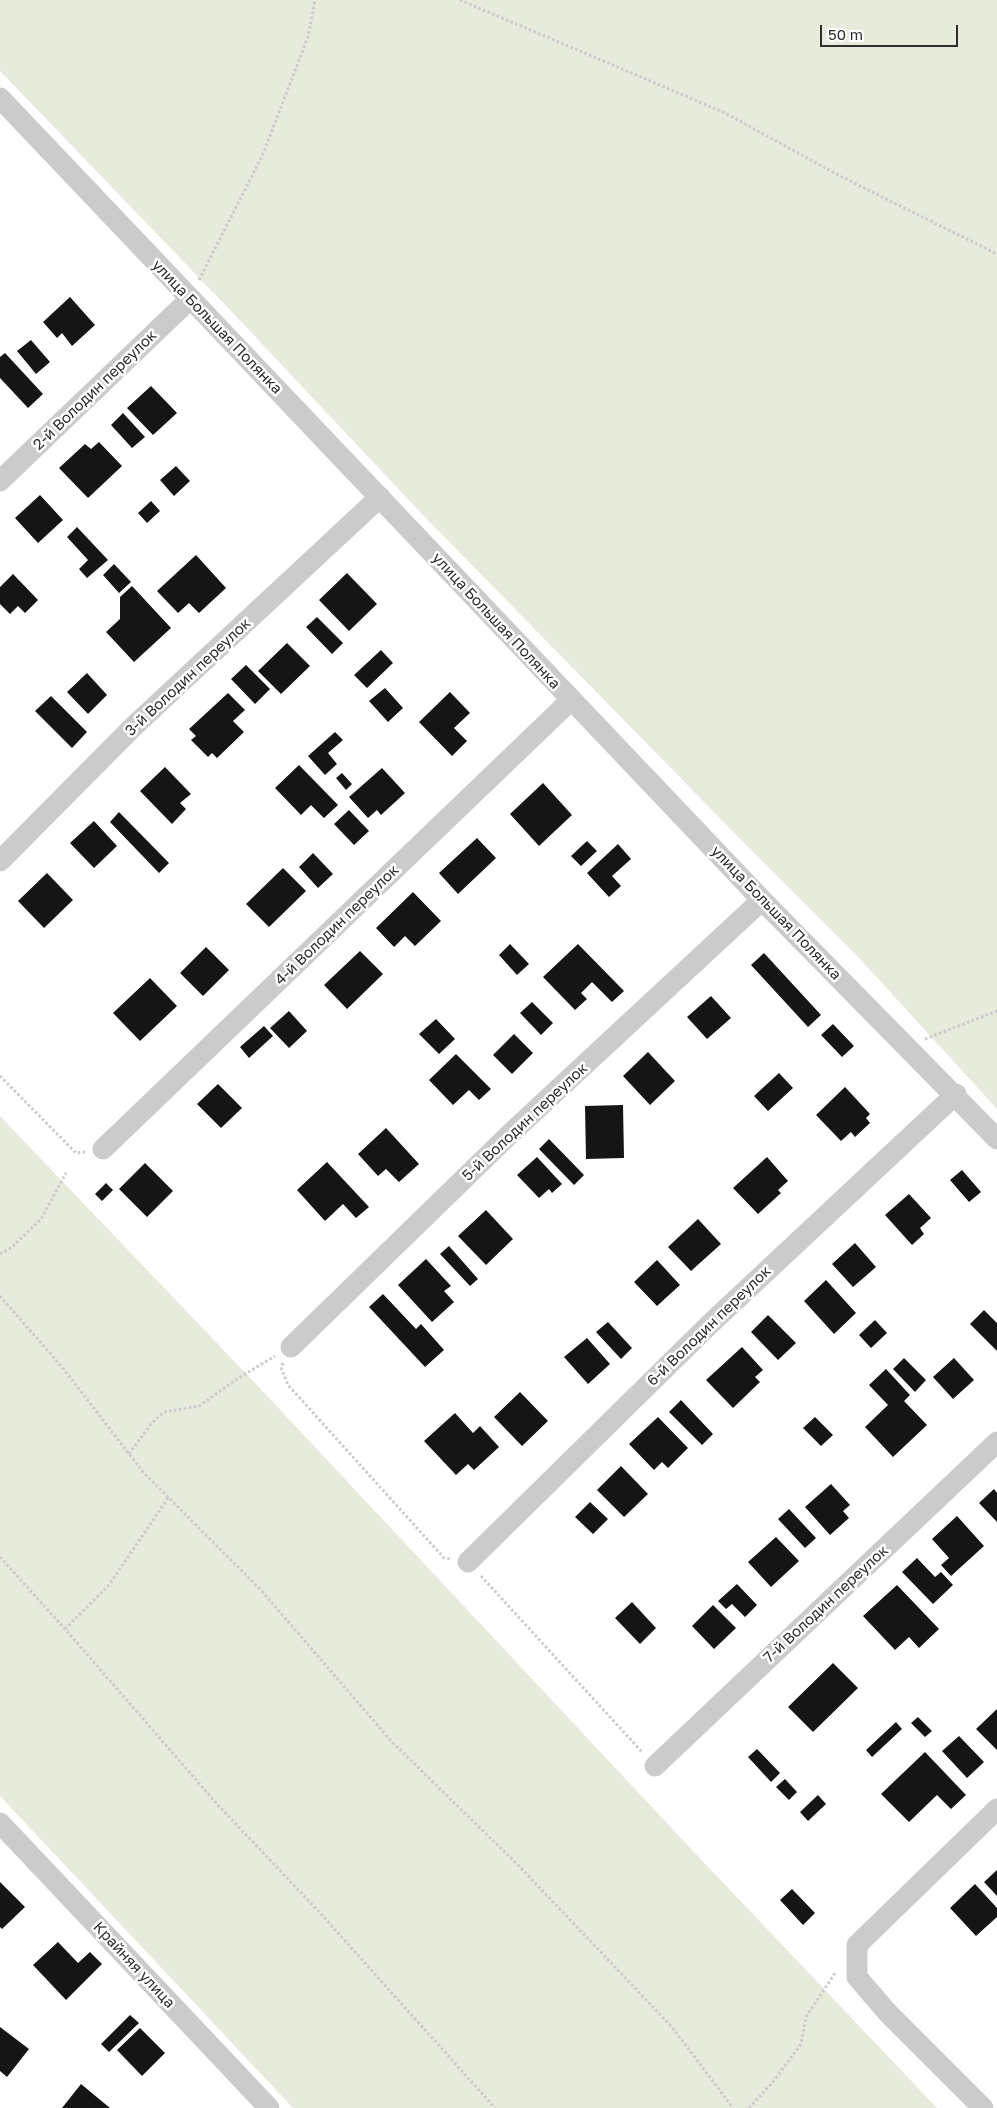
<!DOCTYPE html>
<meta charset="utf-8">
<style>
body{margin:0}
#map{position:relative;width:997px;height:2108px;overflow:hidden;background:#fff;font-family:"Golos Text",sans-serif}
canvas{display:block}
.scale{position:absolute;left:820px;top:25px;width:138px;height:22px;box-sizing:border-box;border:2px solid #2e2e2e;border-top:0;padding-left:6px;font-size:15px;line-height:18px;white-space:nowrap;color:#2e2e2e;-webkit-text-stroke:4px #fff;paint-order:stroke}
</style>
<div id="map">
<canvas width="997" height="2108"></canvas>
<div class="scale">50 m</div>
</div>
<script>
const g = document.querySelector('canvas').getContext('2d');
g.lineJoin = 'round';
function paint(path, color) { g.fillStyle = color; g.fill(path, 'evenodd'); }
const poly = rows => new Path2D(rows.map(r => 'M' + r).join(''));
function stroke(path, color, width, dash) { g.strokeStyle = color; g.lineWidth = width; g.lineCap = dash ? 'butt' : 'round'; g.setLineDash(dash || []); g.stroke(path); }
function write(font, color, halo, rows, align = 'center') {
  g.font = font + ' "Golos Text",sans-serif'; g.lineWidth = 5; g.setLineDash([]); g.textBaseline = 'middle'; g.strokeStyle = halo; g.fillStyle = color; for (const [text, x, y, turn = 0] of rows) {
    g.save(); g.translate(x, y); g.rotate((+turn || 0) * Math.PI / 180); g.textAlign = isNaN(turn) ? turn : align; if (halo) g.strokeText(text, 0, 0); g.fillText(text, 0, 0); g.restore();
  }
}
paint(poly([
 [0,0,997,0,997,1109,861,960,751,850,421,513,232,312,0,71],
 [0,1116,256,1384,694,1852,937,2108,293,2108,0,1796]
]), '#e6ebdc');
paint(poly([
 [70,297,95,325,72,346,62,333,57,338,43,322],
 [31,340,50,362,36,374,17,351],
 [5,353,43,394,28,408,0,378,0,357],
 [151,386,177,413,153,435,127,408],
 [123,413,145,437,132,448,111,425],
 [99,442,122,466,88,498,59,468,85,444,91,449],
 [176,466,190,481,174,496,160,480],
 [40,495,63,520,38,543,15,518],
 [151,501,160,511,147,523,138,513],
 [77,527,108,560,87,578,79,569,88,560,67,537],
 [196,555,226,588,199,613,189,603,178,613,157,591],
 [114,564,131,582,119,593,103,575],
 [347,573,377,604,349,631,319,600],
 [13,574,38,600,25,613,18,606,10,614,0,604,0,587],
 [132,586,171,628,134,662,106,632,120,619,120,597],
 [317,617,343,643,332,654,306,627],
 [287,643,310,666,281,694,258,671],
 [381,650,393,663,367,688,354,675],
 [246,665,270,689,255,704,231,679],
 [87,673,107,695,88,714,67,692],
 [385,688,403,708,388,722,369,701],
 [450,692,470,713,454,728,467,741,452,756,419,722],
 [228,693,245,710,233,721,244,732,217,758,212,753,208,757,191,740,196,736,189,729],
 [51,696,87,732,72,748,35,711],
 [335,732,343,740,328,753,337,764,325,775,308,756],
 [299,765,338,805,324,818,311,805,301,815,275,788],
 [165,767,191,794,180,803,186,809,172,824,140,791],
 [382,768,405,793,381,815,377,810,368,818,349,797],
 [342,773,352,784,346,790,336,778],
 [543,783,572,815,539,846,510,814],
 [349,810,369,831,354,845,334,824],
 [119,812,169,863,159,873,110,822],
 [94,821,117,846,94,868,70,843],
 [477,838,496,858,458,894,439,873],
 [587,841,597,851,581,866,571,856],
 [618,844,631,859,612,876,621,886,609,897,587,873],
 [313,853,333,874,318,888,299,867],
 [283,868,306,891,269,927,246,904],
 [47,873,73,900,44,928,18,901],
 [413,892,441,921,415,946,405,936,394,947,376,928],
 [510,944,529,964,517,975,499,955],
 [578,944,624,991,612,1002,592,982,581,993,587,999,575,1010,543,977],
 [206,947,229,970,203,996,180,973],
 [360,951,383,974,347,1009,324,985],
 [764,953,821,1015,808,1027,751,965],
 [150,978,177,1006,140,1041,113,1013],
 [711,996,731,1018,707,1039,687,1017],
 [532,1002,553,1023,541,1035,520,1013],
 [289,1011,307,1031,289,1048,270,1028],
 [436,1019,455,1039,439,1054,419,1034],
 [833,1024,854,1046,842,1057,821,1035],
 [264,1026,273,1036,249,1058,240,1047],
 [514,1034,533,1053,512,1074,493,1055],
 [648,1052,675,1081,650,1105,623,1076],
 [456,1054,491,1089,479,1100,469,1090,453,1105,429,1080],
 [779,1073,793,1088,768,1111,754,1096],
 [218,1084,242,1108,221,1128,197,1104],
 [845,1087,870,1114,866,1118,870,1123,855,1137,851,1132,841,1141,816,1115],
 [623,1105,624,1158,586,1159,585,1106],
 [386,1128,419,1164,399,1182,386,1169,378,1176,358,1154],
 [549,1139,584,1175,574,1185,539,1149],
 [537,1157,562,1184,552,1193,549,1189,539,1198,517,1175],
 [767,1157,788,1181,778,1190,781,1193,758,1214,733,1188],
 [327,1162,369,1207,356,1218,343,1204,325,1221,297,1190],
 [145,1163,173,1191,147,1217,119,1189],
 [962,1170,981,1192,969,1202,950,1180],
 [106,1183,113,1190,102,1201,95,1194],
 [909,1194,931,1218,920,1228,924,1234,912,1245,885,1215],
 [486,1210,513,1239,486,1265,458,1236],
 [698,1219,721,1244,691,1271,668,1247],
 [855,1243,876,1267,853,1287,832,1264],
 [449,1246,478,1279,470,1286,440,1254],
 [426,1259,451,1286,444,1291,454,1302,432,1322,398,1285],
 [657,1260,680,1285,657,1306,634,1282],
 [826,1280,856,1313,834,1334,804,1301],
 [383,1294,416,1329,421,1324,444,1350,425,1367,369,1307],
 [984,1310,997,1323,997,1351,970,1324],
 [768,1315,796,1343,778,1360,751,1332],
 [875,1320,887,1333,871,1348,859,1335],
 [608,1322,632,1348,621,1359,596,1332],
 [587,1338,610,1364,588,1384,564,1357],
 [742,1347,763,1370,755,1377,760,1382,733,1408,706,1380],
 [904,1358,926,1380,915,1392,893,1369],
 [954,1358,974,1380,953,1399,933,1377],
 [886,1369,910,1395,904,1401,927,1425,893,1457,865,1427,888,1405,869,1385],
 [520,1392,548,1421,522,1446,494,1417],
 [681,1400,713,1434,702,1445,669,1412],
 [455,1413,473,1433,480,1426,499,1447,474,1470,468,1464,456,1475,424,1441],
 [658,1417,688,1448,668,1468,662,1462,654,1470,629,1444],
 [815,1417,833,1435,821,1446,803,1428],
 [621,1466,648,1494,624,1517,597,1490],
 [831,1484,850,1505,843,1511,849,1518,830,1535,805,1507],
 [994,1489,997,1493,997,1522,979,1503],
 [590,1502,608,1519,593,1534,575,1517],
 [789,1509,816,1538,805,1548,778,1519],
 [957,1516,984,1546,951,1576,941,1565,949,1558,932,1539],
 [776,1537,799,1561,771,1587,748,1562],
 [917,1558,935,1577,941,1572,953,1585,933,1604,902,1572],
 [737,1584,757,1605,745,1617,732,1604,726,1609,718,1601],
 [897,1585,939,1629,919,1648,909,1637,895,1650,863,1616],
 [632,1602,656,1628,640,1644,615,1618],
 [713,1605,736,1628,714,1649,692,1626],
 [833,1663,858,1688,813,1732,788,1707],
 [997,1709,997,1750,976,1729],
 [918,1717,932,1731,925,1737,911,1723],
 [896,1722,902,1729,872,1757,866,1750],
 [959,1736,984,1762,967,1778,942,1751],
 [757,1749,780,1773,771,1782,748,1757],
 [925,1752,966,1795,951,1809,937,1795,909,1822,881,1794],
 [785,1779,797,1792,789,1800,776,1787],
 [818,1795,826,1804,808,1821,800,1812],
 [997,1870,997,1896,984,1882],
 [0,1882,25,1907,2,1929,0,1927],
 [975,1884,997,1908,997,1917,976,1936,950,1908],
 [792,1889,815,1913,803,1925,780,1900],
 [58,1942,78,1963,90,1952,102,1964,66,2000,33,1965],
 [130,2015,139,2023,109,2052,101,2044],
 [0,2027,29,2049,7,2077,0,2071],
 [140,2028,165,2053,142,2076,117,2050],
 [81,2084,110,2108,62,2108]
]), '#151515');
stroke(poly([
 [460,0,723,112,842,177,997,254],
 [199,280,263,154,308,37,315,0],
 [925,1039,997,1011],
 [0,1076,76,1153,85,1152],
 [0,1254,11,1248,41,1219,66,1173],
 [0,1296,62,1367,143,1472,260,1589,392,1742,517,1864,672,2027,733,2108],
 [283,1363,281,1368,288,1385,444,1558,451,1559],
 [129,1454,151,1424,164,1412,199,1406,237,1379,275,1356],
 [0,1557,65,1629,217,1804,321,1914,495,2108],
 [481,1576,642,1752],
 [65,1629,109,1585,168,1498],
 [749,2108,773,2082,801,2044,806,2017,835,1973,837,1973]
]), '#cbcbcb', 3, [2.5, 2.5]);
stroke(poly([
 [0,98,762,900,997,1139],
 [0,481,190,299],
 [0,861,134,726,380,497],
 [103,1149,571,700],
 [291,1347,511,1133,762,900],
 [468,1562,710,1324,956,1094],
 [655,1766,997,1442],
 [0,1823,269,2108],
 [983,2108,887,2012,857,1977,857,1945,997,1809]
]), '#cbcbcb', 21);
write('15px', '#2e2e2e', '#fff', [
 ["улица Большая Полянка",217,327,46],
 ["2-й Володин переулок",95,390,-44],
 ["улица Большая Полянка",496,621,47],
 ["3-й Володин переулок",188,677,-43],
 ["улица Большая Полянка",776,913,46],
 ["4-й Володин переулок",337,925,-44],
 ["5-й Володин переулок",525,1122,-43],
 ["6-й Володин переулок",709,1326,-44],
 ["7-й Володин переулок",826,1604,-43],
 ["Крайняя улица",134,1965,47]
]);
</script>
